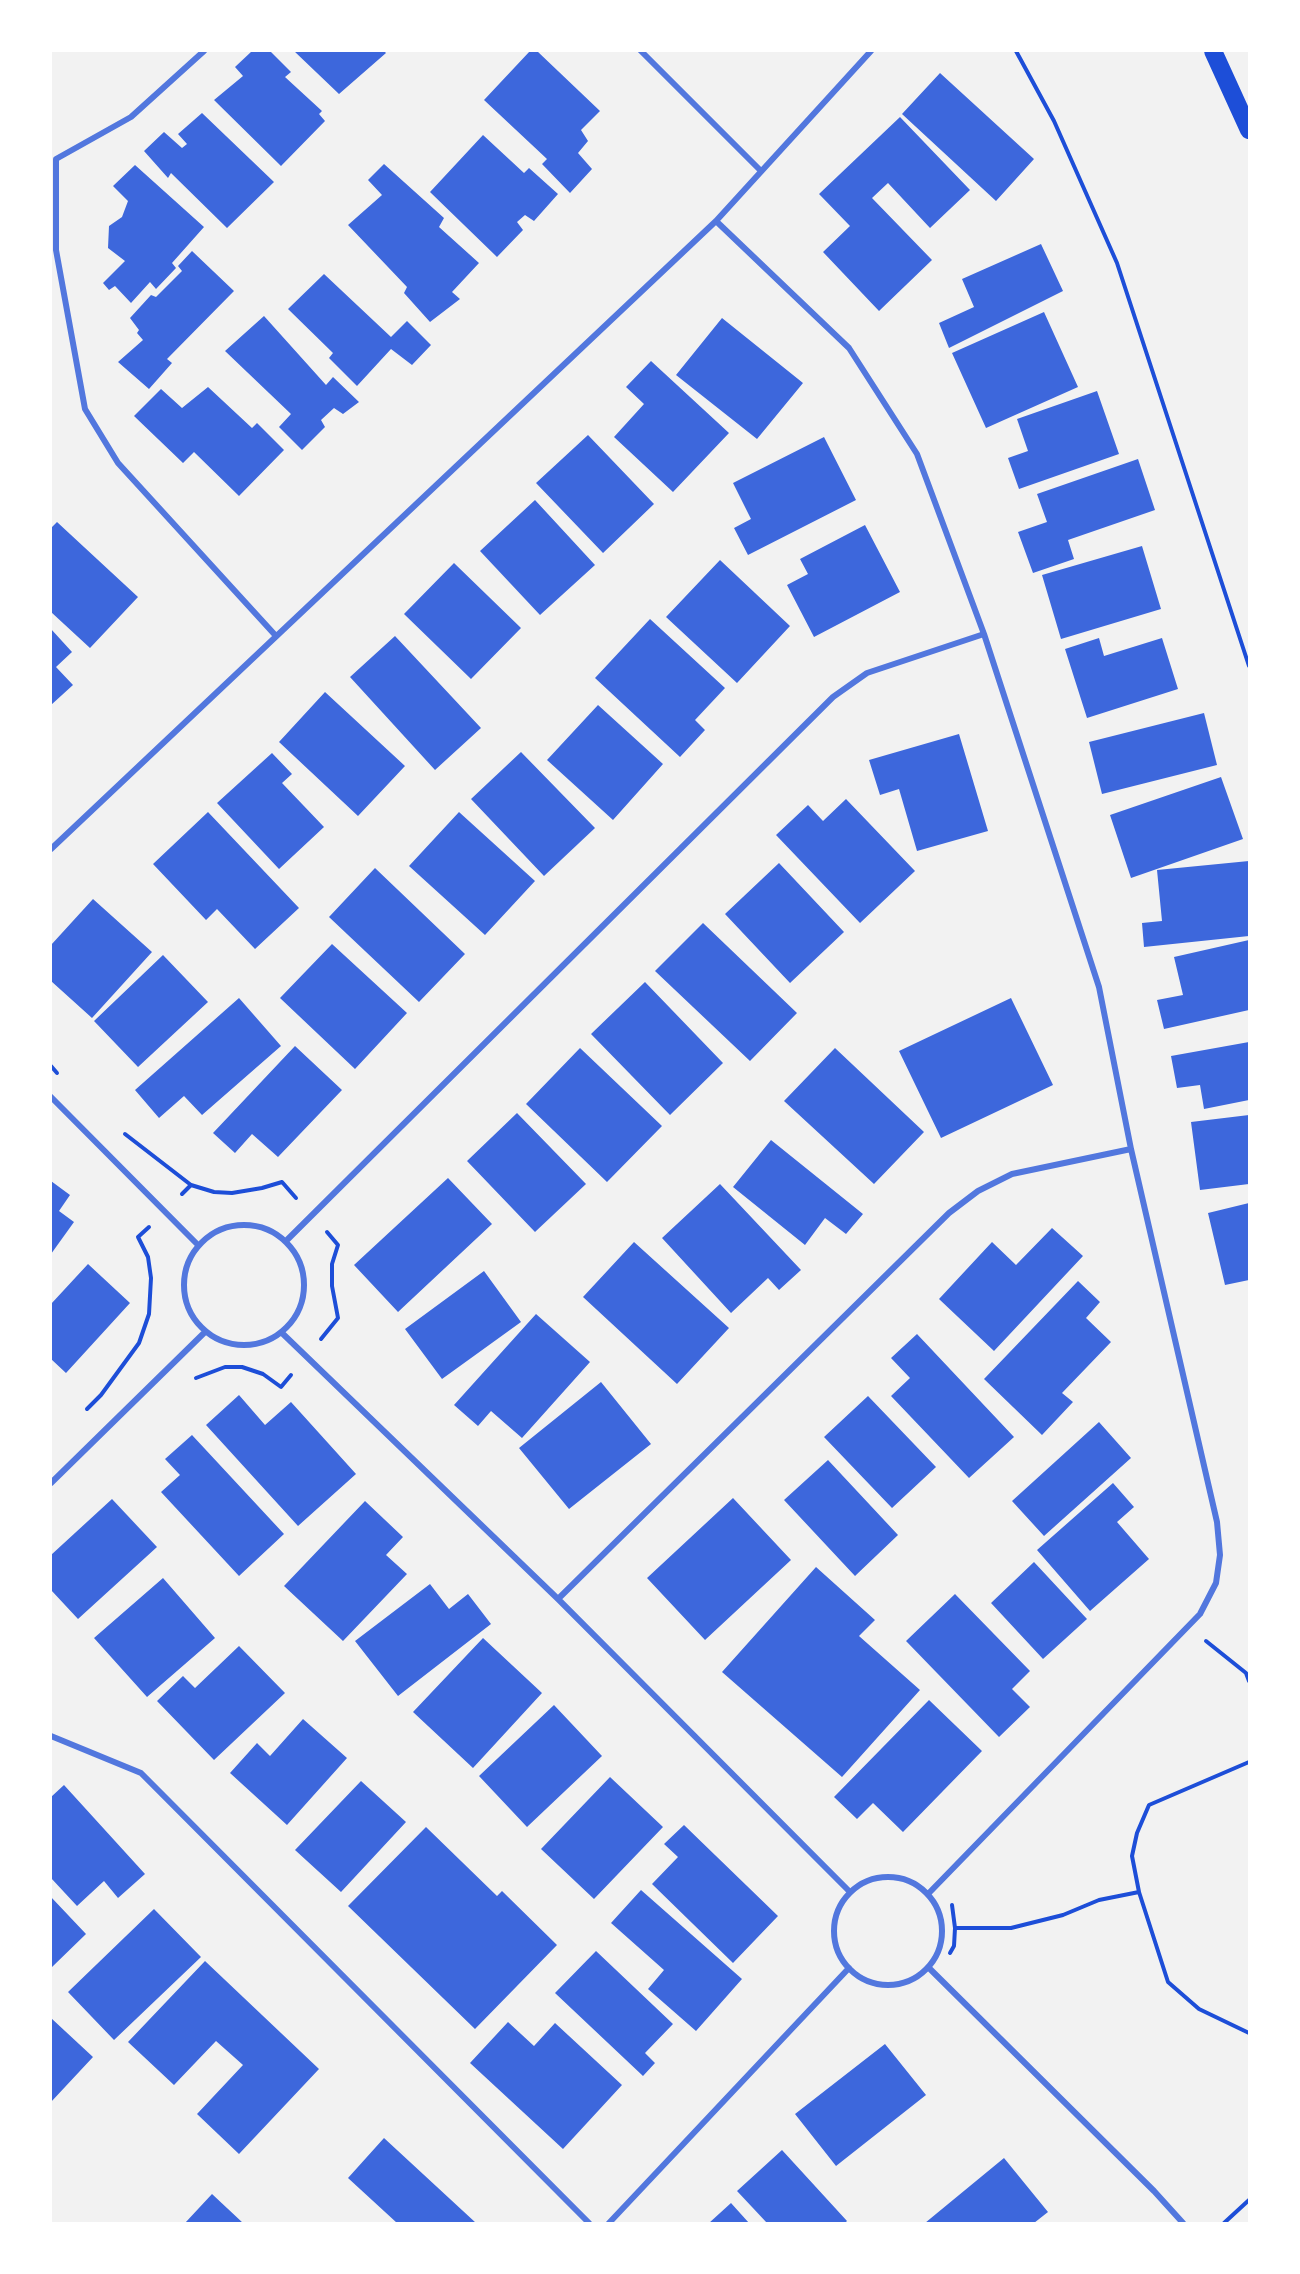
<!DOCTYPE html>
<style>
body{margin:0}
#map{position:relative;width:1300px;height:2274px;overflow:hidden;background:#f2f2f2;font-family:"Varela Round",sans-serif}
canvas{display:block}
.frame{position:absolute;inset:0;border:52px solid #fff;pointer-events:none}
</style>
<div id="map">
<canvas width="1300" height="2274"></canvas>
<div class="frame"></div>
</div>
<script>
const g = document.querySelector('canvas').getContext('2d');
g.lineJoin = 'round';
function paint(path, color) { g.fillStyle = color; g.fill(path, 'evenodd'); }
const poly = rows => new Path2D(rows.map(r => 'M' + r).join(''));
function stroke(path, color, width, dash) { g.strokeStyle = color; g.lineWidth = width; g.lineCap = dash ? 'butt' : 'round'; g.setLineDash(dash || []); g.stroke(path); }
paint(poly([
 [252,51,270,51,291,72,285,77,322,111,319,114,325,121,281,166,214,100,243,76,235,67],
 [294,51,384,51,386,53,339,94],
 [530,51,537,51,600,111,581,130,588,141,578,153,592,169,570,193,542,164,547,159,484,100],
 [940,73,1034,159,996,201,902,114],
 [202,113,274,182,227,228,171,173,168,178,144,151,164,132,182,148,187,144,178,134],
 [900,117,970,190,930,228,888,183,872,198,932,260,879,311,823,252,850,226,819,194],
 [483,135,524,173,529,168,558,194,534,221,525,215,517,222,523,230,497,257,430,192],
 [384,164,444,218,439,227,479,263,452,292,460,299,430,322,404,293,407,287,348,225,382,195,368,180],
 [135,165,204,227,172,263,176,268,156,289,150,282,131,303,115,286,109,290,103,283,125,261,108,248,109,226,122,217,128,201,113,186],
 [1041,244,1063,291,949,348,939,323,974,307,962,279],
 [192,251,234,291,167,359,172,363,149,389,118,362,143,340,137,333,139,330,130,318,151,295,156,297,182,271,178,266],
 [324,274,391,337,407,321,431,345,412,365,391,349,357,386,329,358,333,353,288,309],
 [1044,312,1078,387,986,428,952,353],
 [264,316,326,385,333,377,359,402,343,414,334,408,321,420,325,427,302,450,279,427,291,414,225,351],
 [722,318,803,383,757,439,676,375],
 [651,361,729,433,673,492,614,437,644,404,626,387],
 [208,387,252,428,257,423,284,450,239,496,194,452,183,463,134,416,161,389,182,408],
 [1097,391,1119,454,1019,489,1008,458,1028,451,1017,419],
 [588,435,654,504,603,553,536,483],
 [824,437,856,500,748,555,734,528,751,519,733,483],
 [1138,459,1155,510,1068,540,1074,559,1033,573,1018,532,1047,522,1037,494],
 [535,500,595,565,540,615,480,551],
 [57,522,138,597,90,648,51,612,51,528],
 [865,525,900,592,814,637,787,585,808,574,800,559],
 [1142,546,1161,609,1061,639,1042,575],
 [720,560,790,626,737,683,666,617],
 [454,563,521,628,471,679,404,614],
 [650,619,725,688,695,720,705,730,680,757,595,678],
 [51,629,72,652,56,667,73,685,51,705],
 [395,636,481,728,435,770,350,677],
 [1099,638,1104,656,1162,638,1178,689,1087,718,1065,649],
 [325,692,405,766,358,816,279,742],
 [598,705,663,764,613,820,547,760],
 [1204,713,1217,765,1102,794,1089,742],
 [959,734,988,831,917,851,899,789,880,795,869,760],
 [521,752,595,828,544,876,471,799],
 [272,753,292,774,282,783,324,827,279,869,217,803],
 [1221,777,1243,839,1131,878,1110,815],
 [846,799,915,871,860,923,776,835,808,805,823,821],
 [208,812,299,908,255,949,217,909,206,920,153,864],
 [459,812,535,881,485,935,409,866],
 [1249,861,1249,936,1144,947,1142,923,1162,921,1157,870],
 [779,863,844,932,790,983,725,914],
 [375,868,465,954,419,1002,329,917],
 [93,899,152,952,92,1018,51,981,51,945],
 [703,923,797,1013,750,1061,655,971],
 [1249,940,1249,1010,1164,1029,1157,1000,1183,995,1174,957],
 [332,944,407,1013,355,1069,280,998],
 [163,955,208,1002,138,1067,94,1021],
 [645,982,723,1063,670,1115,591,1034],
 [239,998,281,1046,202,1115,184,1096,159,1118,135,1090],
 [1011,998,1053,1085,941,1138,899,1051],
 [1249,1042,1249,1100,1204,1109,1200,1085,1177,1088,1171,1056],
 [295,1046,342,1090,278,1157,252,1134,235,1153,213,1133],
 [580,1048,662,1126,607,1182,526,1104],
 [835,1048,924,1132,874,1184,784,1101],
 [517,1113,586,1184,535,1232,467,1161],
 [1249,1115,1249,1184,1200,1190,1191,1122],
 [771,1140,863,1214,846,1234,825,1218,805,1245,733,1187],
 [448,1178,492,1224,398,1312,354,1265],
 [51,1181,70,1195,59,1211,74,1222,51,1254],
 [720,1184,801,1270,779,1290,768,1278,731,1313,662,1238],
 [1249,1203,1249,1280,1225,1285,1208,1213],
 [1052,1228,1083,1256,994,1351,939,1299,992,1242,1016,1265],
 [634,1242,729,1328,677,1384,583,1297],
 [88,1264,130,1303,66,1373,51,1359,51,1304],
 [484,1271,521,1322,442,1379,405,1329],
 [1078,1281,1100,1302,1086,1318,1111,1342,1062,1393,1073,1402,1042,1435,984,1379],
 [536,1314,590,1362,522,1438,491,1411,478,1426,454,1405],
 [917,1334,1014,1437,969,1478,891,1396,910,1378,891,1358],
 [601,1382,651,1444,569,1509,519,1448],
 [239,1395,265,1425,291,1402,356,1474,298,1526,206,1425],
 [868,1396,936,1467,892,1508,824,1437],
 [1099,1422,1131,1458,1044,1536,1012,1501],
 [192,1435,284,1534,239,1576,161,1492,180,1475,165,1459],
 [828,1460,898,1535,855,1576,784,1500],
 [1113,1483,1134,1507,1117,1522,1149,1559,1090,1611,1037,1550],
 [733,1498,791,1560,705,1640,647,1578],
 [112,1499,157,1547,78,1619,51,1590,51,1555],
 [365,1501,403,1537,386,1555,407,1574,343,1641,284,1586],
 [1034,1562,1087,1619,1043,1659,991,1603],
 [816,1567,875,1620,859,1636,920,1690,842,1777,722,1672],
 [163,1578,215,1638,147,1697,94,1638],
 [430,1584,449,1609,468,1594,491,1624,398,1696,355,1641],
 [955,1594,1030,1671,1012,1689,1030,1707,999,1737,906,1641],
 [483,1638,542,1693,473,1768,413,1712],
 [239,1646,285,1693,214,1760,157,1701,183,1676,195,1688],
 [929,1700,982,1751,903,1832,873,1803,857,1819,834,1797],
 [554,1705,602,1756,527,1827,479,1776],
 [303,1719,347,1758,287,1825,230,1773,257,1743,270,1756],
 [610,1777,663,1827,594,1899,541,1849],
 [361,1781,406,1822,341,1892,295,1850],
 [64,1785,145,1874,118,1898,104,1881,77,1906,51,1878,51,1797],
 [684,1825,778,1916,733,1963,652,1884,678,1857,664,1844],
 [426,1827,497,1896,502,1891,557,1945,475,2029,348,1906],
 [641,1890,742,1979,696,2031,648,1989,664,1970,611,1923],
 [51,1897,86,1934,51,1968],
 [154,1909,201,1957,114,2040,68,1992],
 [596,1951,673,2024,645,2053,655,2063,643,2076,555,1993],
 [205,1961,319,2069,239,2154,197,2114,243,2065,216,2041,174,2085,128,2042],
 [51,2018,93,2057,51,2102],
 [508,2022,534,2046,555,2023,622,2085,563,2149,470,2063],
 [885,2044,926,2095,836,2166,795,2114],
 [384,2138,476,2223,397,2223,348,2178],
 [782,2150,847,2221,845,2223,767,2223,737,2191],
 [1004,2158,1048,2212,1034,2223,925,2223],
 [212,2194,243,2223,185,2223],
 [731,2203,749,2223,709,2223]
]), '#3d67dc');
stroke(poly([
 [1016,51,1054,121,1117,263,1249,666],
 [51,1066,57,1073],
 [125,1134,191,1185],
 [182,1194,191,1185,214,1192,232,1193,262,1188,282,1182,296,1198],
 [321,1339,338,1318,332,1286,332,1264,338,1245,327,1232],
 [196,1378,225,1367,242,1367,263,1374,281,1387,291,1375],
 [87,1409,101,1395,139,1343,149,1314,151,1278,148,1257,138,1237,149,1227],
 [1206,1641,1246,1673,1249,1681],
 [1249,1762,1149,1805,1137,1833,1132,1856,1139,1892,1168,1982,1199,2009,1249,2033],
 [955,1928,1011,1928,1063,1915,1099,1900,1139,1892],
 [950,1953,954,1946,955,1928,952,1905],
 [1224,2223,1249,2200]
]), '#1d4ed8', 4);
stroke(poly([
 [204,51,131,117,56,159,56,250,85,409,118,463,276,636],
 [641,51,761,171],
 [716,221,849,348,917,454,984,634,1099,987,1131,1149,1217,1522,1220,1555,1216,1583,1200,1614,928,1894],
 [51,849,716,221,871,51],
 [51,1097,198,1245],
 '184 1285a60 60 0 1 1 120 0a60 60 0 1 1-120 0Z',
 [286,1241,833,697,867,673,984,634],
 [282,1333,558,1599,850,1892],
 [51,1483,205,1332],
 [558,1599,949,1213,978,1191,1012,1174,1131,1149],
 [51,1736,141,1773,589,2223],
 '834 1931a54 54 0 1 1 108 0a54 54 0 1 1-108 0Z',
 [928,1967,1154,2191,1183,2223],
 [609,2223,849,1968]
]), '#5277de', 6);
stroke(poly([
 [1213,51,1249,130]
]), '#1d4ed8', 18);
</script>
